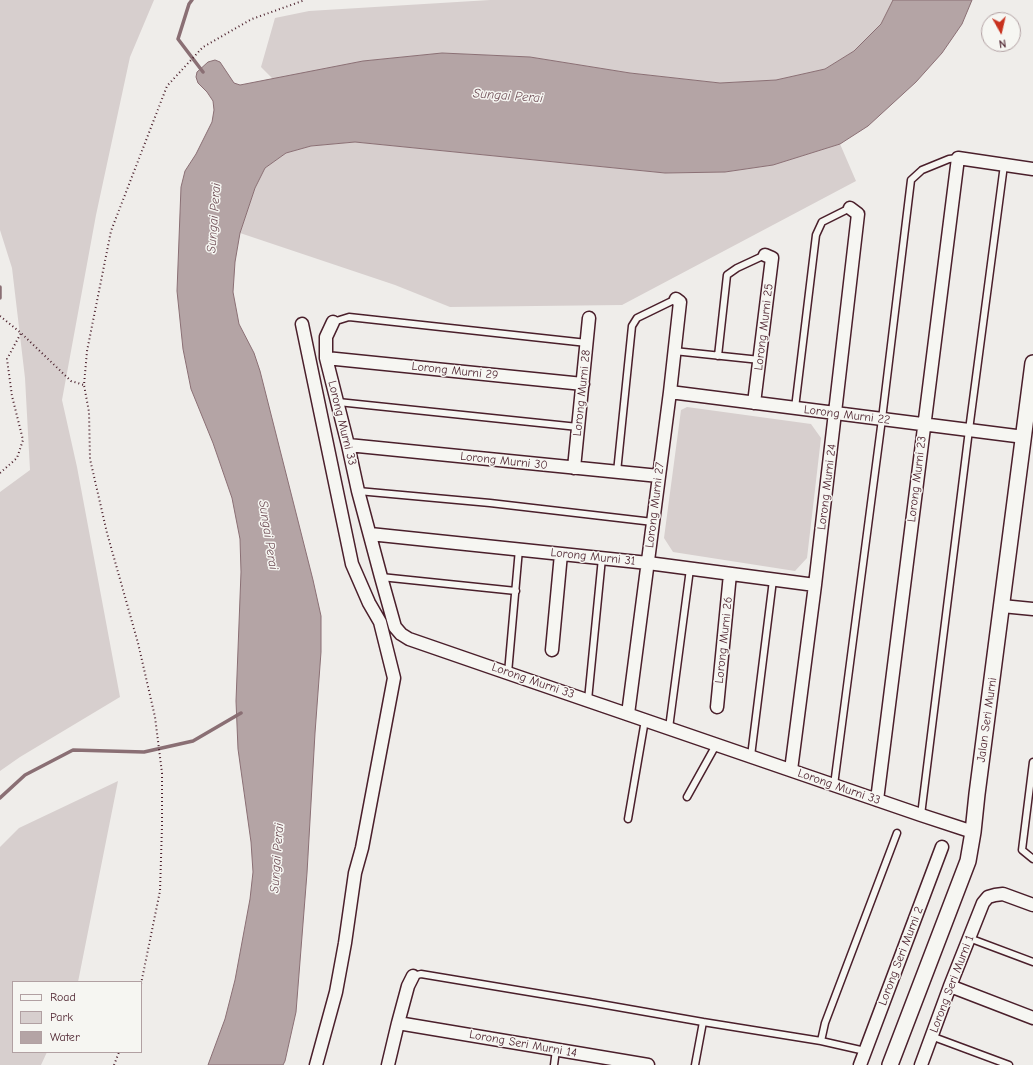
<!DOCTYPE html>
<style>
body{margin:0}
#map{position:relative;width:1033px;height:1065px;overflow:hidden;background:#efedea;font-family:"Comic Neue",sans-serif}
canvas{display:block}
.legend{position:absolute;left:12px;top:981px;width:130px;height:72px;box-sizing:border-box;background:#f6f6f2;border:1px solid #b1a0a2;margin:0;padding:5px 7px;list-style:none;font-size:12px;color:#4a1f2b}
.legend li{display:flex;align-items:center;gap:8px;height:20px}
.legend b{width:20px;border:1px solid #b1a0a2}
.north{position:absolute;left:981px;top:12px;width:40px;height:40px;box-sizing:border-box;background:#f6f6f2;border:1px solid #b1a0a2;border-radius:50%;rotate:172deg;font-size:11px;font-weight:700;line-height:16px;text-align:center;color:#4a1f2b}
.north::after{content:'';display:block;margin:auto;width:14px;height:18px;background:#c8321e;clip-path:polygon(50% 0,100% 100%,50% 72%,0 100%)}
</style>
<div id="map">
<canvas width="1033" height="1065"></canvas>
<ul class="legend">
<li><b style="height:5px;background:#f6f6f2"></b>Road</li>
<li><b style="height:11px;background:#d7cfce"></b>Park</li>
<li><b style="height:11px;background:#b4a4a5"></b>Water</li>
</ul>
<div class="north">N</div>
</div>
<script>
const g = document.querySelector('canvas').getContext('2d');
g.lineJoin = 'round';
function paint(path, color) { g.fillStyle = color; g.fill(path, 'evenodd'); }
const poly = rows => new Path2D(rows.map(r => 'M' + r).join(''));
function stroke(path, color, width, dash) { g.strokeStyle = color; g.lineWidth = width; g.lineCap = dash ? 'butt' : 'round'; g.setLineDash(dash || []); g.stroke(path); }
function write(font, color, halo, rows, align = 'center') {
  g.font = font + ' "Comic Neue",sans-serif'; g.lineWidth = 3; g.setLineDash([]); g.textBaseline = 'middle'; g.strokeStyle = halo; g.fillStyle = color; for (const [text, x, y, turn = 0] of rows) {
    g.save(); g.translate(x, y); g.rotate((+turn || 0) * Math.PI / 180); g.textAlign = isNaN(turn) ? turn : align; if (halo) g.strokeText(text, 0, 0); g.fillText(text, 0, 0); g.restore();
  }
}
paint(poly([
 [0,0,154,0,130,57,96,215,62,400,77,467,120,697,20,757,0,771,0,492,30,470,25,378,12,268,0,230],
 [490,0,893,0,881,24,854,51,825,69,776,80,720,83,630,73,530,57,442,53,363,61,273,79,261,67,275,18,309,11],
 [355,142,665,173,725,172,773,165,840,144,856,181,622,305,450,307,395,285,240,233,255,188,265,168,286,153,311,146],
 [687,407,811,424,821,438,807,558,795,571,673,552,664,538,681,410],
 [118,781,78,982,13,982,13,1052,47,1052,41,1065,0,1065,0,847,19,828]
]), '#d7cfce');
const water = poly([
 [893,0,972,0,962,24,942,53,916,82,868,126,840,144,773,165,725,172,665,173,355,142,311,146,286,153,265,168,255,188,240,233,235,262,233,292,239,324,254,353,260,371,313,580,321,616,321,652,315,733,307,873,296,1012,285,1061,283,1065,208,1065,225,1019,235,980,250,899,253,872,251,842,238,749,236,701,241,572,240,539,232,498,213,443,191,389,183,349,177,291,181,187,185,171,196,154,212,122,214,110,213,101,207,92,198,83,196,77,197,72,208,62,215,60,220,62,234,83,240,85,363,61,442,53,530,57,630,73,720,83,776,80,825,69,854,51,881,24,893,0]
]);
paint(water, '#b4a4a5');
stroke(water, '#8a6f74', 1);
stroke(poly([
 [192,0,189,4,178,39,203,72],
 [0,287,0,298],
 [0,798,25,775,73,750,144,752,193,741,241,713]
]), '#8a6f74', 3.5);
const service = poly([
 [333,322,349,317,587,343],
 [674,351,760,360],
 [718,356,727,275,737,268,765,255],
 [338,402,578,427],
 [795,408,816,235,822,222,850,208],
 [617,472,632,326,637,318,676,299],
 [358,491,490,503,653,522],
 [381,577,516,591],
 [508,673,519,549],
 [588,700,602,558],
 [669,728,690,569],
 [751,756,773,580],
 [1033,762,1022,850,1033,859],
 [834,785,882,419,911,180,922,170,949,159,958,158],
 [687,797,716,745],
 [921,815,969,430,1004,165],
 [628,819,645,720],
 [969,938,1033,962],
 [413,976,421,974,589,1002,703,1022,821,1041,865,1051],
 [931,1036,1009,1065],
 [821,1041,825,1023,897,833],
 [554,1065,556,1050],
 [695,1065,703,1022]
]);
const minor = poly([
 [333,322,326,337,326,358,348,445,358,491,381,577,395,627,401,634,409,639,493,668,921,815,973,832],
 [302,324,352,564,369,603,380,622,394,678,362,848,355,873,345,943,336,992,316,1065],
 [326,358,583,384],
 [670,392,1024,437],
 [754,403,772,258,765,255],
 [348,445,659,476],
 [574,468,589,318],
 [370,534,648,563,815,585],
 [1002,606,1033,609],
 [552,650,561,554],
 [717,707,730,574],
 [628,714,670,392,680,302,676,299],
 [791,770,815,585,858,214,850,208],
 [877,800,958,158,1033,169],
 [950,986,1033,1018],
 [398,1023,648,1065],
 [388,1065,398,1023,408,986,413,976],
 [860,1065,942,847],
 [921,1065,950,986,983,903,988,897,995,895,1003,894,1033,905]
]);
const tertiary = poly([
 [890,1065,968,861,973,832,977,794,1033,363]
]);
stroke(service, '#4a1f2b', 9);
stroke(minor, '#4a1f2b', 15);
stroke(tertiary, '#4a1f2b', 18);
stroke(poly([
 [0,316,21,333,71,381,84,385],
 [0,473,17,458,23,440,12,396,7,359,21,333],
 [141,984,160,891,162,826,162,773,155,717,138,643,107,533,90,459,89,412,84,385,87,351,111,231,167,86,203,47,252,19,305,0],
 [114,1065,119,1052]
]), '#4a1f2b', 2, [1, 3]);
stroke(service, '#f6f6f2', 6);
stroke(minor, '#f6f6f2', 12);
stroke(tertiary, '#f6f6f2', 15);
write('12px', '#4a1f2b', '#f6f6f2', [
 ["Lorong Murni 25",764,327,-83],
 ["Lorong Murni 29",455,371,6],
 ["Lorong Murni 28",582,393,-84],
 ["Lorong Murni 22",847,415,7],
 ["Lorong Murni 33",342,423,76],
 ["Lorong Murni 30",504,461,6],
 ["Lorong Murni 23",917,479,-83],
 ["Lorong Murni 24",827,487,-83],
 ["Lorong Murni 27",655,505,-83],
 ["Lorong Murni 31",593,557,6],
 ["Lorong Murni 26",724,640,-84],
 ["Lorong Murni 33",533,681,19],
 ["Jalan Seri Murni",987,720,-82],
 ["Lorong Murni 33",839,787,19],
 ["Lorong Seri Murni 2",901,956,-69],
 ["Lorong Seri Murni 1",952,984,-69],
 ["Lorong Seri Murni 14",523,1044,10]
]);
write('italic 13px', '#6f4e56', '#f6f6f2', [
 ["Sungai Perai",508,96,4],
 ["Sungai Perai",214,218,-86],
 ["Sungai Perai",268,535,81],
 ["Sungai Perai",277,858,-86]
]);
</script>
